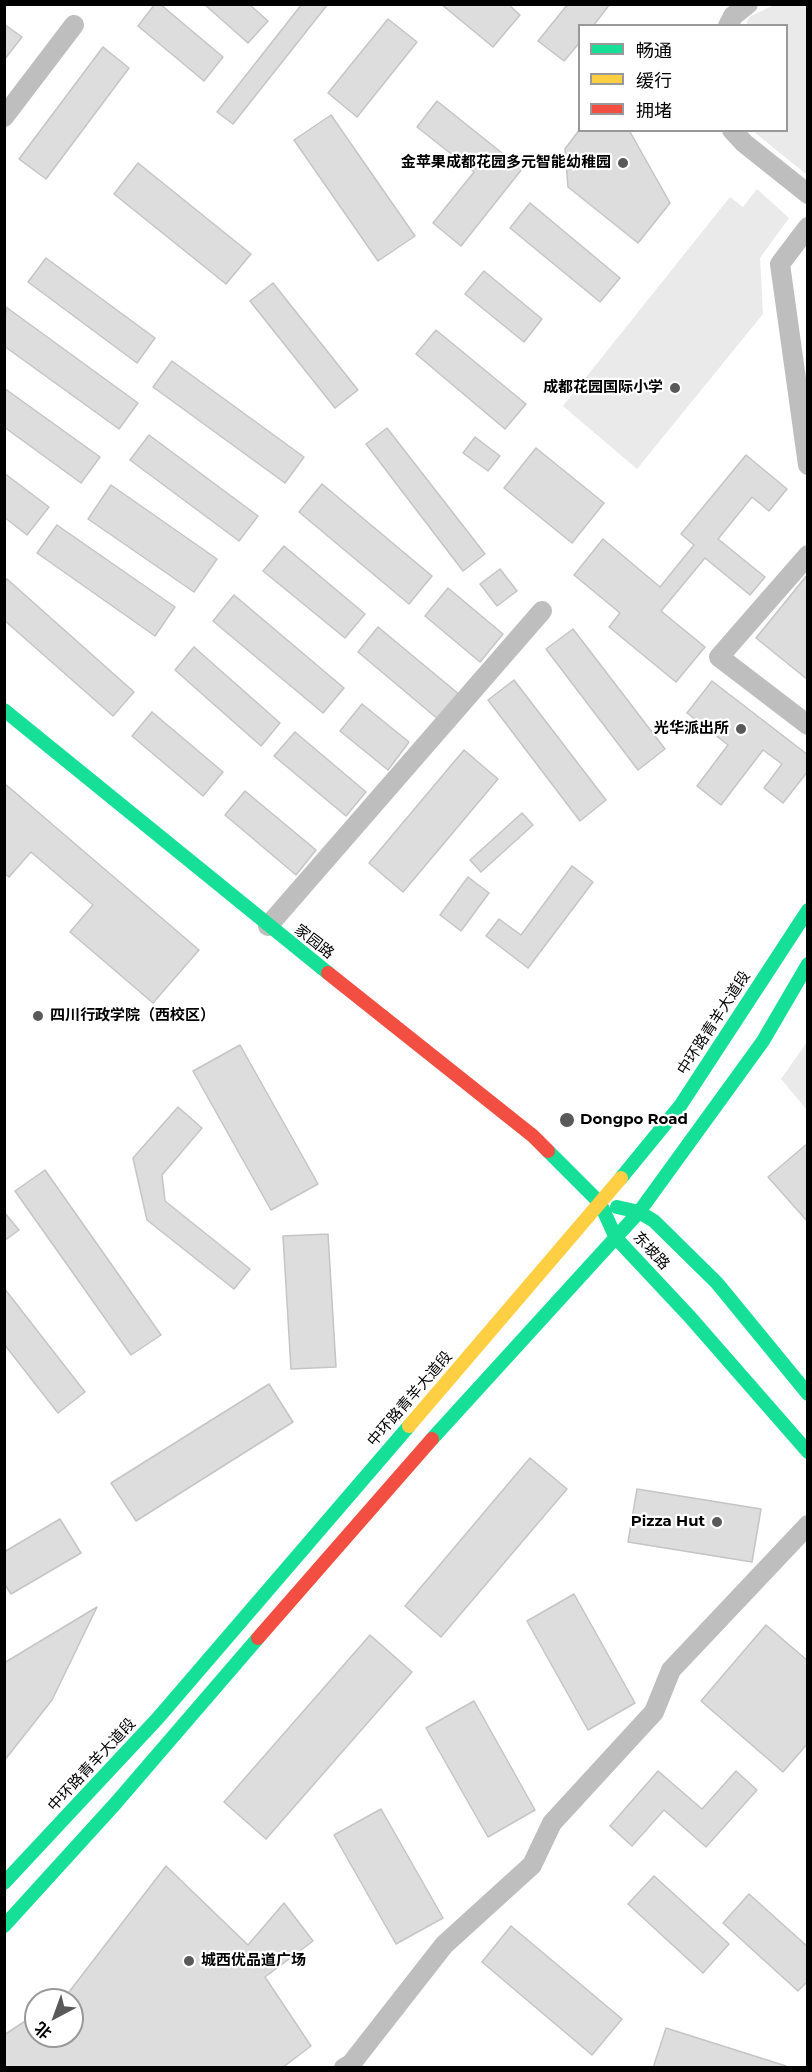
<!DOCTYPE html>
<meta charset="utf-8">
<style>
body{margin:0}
#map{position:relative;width:812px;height:2072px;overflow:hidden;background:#fff;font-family:Montserrat,"Noto Sans SC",sans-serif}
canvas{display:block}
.frame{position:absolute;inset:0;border:6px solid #000;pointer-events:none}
.legend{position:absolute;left:578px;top:24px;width:210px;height:108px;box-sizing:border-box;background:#fff;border:2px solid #999;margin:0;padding:8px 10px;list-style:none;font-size:18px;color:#000}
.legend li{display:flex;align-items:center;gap:12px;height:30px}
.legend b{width:30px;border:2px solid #999}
.north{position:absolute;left:24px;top:1988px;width:60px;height:60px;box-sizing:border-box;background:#fff;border:2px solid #999;border-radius:50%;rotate:221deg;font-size:16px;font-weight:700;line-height:24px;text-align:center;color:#000}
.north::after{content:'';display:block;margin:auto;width:21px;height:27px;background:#595959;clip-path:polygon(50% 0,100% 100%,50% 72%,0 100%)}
</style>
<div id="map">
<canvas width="812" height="2072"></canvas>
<div class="frame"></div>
<ul class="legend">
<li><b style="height:8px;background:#16e098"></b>畅通</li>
<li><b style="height:8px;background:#ffcf43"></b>缓行</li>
<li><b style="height:8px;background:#f24e42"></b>拥堵</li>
</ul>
<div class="north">北</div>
</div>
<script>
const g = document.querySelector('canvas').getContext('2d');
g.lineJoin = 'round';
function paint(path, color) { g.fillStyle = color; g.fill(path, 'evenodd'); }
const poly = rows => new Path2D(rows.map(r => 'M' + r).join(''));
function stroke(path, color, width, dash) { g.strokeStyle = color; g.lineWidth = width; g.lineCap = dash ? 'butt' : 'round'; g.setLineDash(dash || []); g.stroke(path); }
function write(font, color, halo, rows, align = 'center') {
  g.font = font + ' Montserrat,"Noto Sans SC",sans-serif'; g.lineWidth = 4.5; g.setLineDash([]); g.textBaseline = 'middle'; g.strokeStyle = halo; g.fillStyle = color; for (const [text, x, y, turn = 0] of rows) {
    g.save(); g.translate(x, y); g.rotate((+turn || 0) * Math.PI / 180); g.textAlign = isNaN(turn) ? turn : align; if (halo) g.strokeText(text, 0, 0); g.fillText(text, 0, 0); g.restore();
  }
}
paint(poly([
 [776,4,807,5,807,175,753,131,786,130,786,26,746,25,749,17],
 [757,189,789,218,760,258,763,314,637,469,563,406,730,197,743,207],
 [807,1042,807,1110,781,1079]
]), '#eaeaea');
const building = poly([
 [155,4,160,4,223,57,204,81,138,26,155,4],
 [204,4,249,4,268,21,248,43,204,4],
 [302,4,328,4,233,124,217,112,302,4],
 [441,4,508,4,520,15,493,47,441,4],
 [568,4,610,4,593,26,580,26,580,42,564,61,538,41,568,4],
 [388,19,417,42,357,117,328,93,388,19],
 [4,24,22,37,4,60,4,24],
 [103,47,129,68,46,179,19,159,103,47],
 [437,101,522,169,461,246,433,223,474,172,417,127,437,101],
 [331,115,415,236,378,261,294,140,331,115],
 [580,129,629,130,670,203,638,243,568,187,565,149,580,129],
 [138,163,251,254,226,284,114,194,138,163],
 [530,203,620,278,600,302,510,228,530,203],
 [46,258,155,338,137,363,28,282,46,258],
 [484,271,542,319,524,342,465,294,484,271],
 [273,283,358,390,335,408,250,301,273,283],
 [6,307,138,403,119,429,4,346,6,307],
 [436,330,526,404,505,429,416,354,436,330],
 [172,361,304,457,285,483,153,387,172,361],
 [4,388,100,457,81,483,4,427,4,388],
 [387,428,485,554,463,571,366,444,387,428],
 [149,435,258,516,239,541,130,460,149,435],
 [475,437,500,456,488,471,463,453,475,437],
 [536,448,604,503,572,543,504,488,536,448],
 [746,455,787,489,769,511,752,497,718,539,765,577,750,595,705,558,661,611,705,647,676,682,609,627,620,613,574,575,603,539,660,587,694,545,681,534,746,455],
 [4,473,49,507,27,535,4,517,4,473],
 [322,484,432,576,409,604,299,512,322,484],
 [111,485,217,559,194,592,88,519,111,485],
 [57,525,175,607,155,636,37,553,57,525],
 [284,546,365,614,345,638,263,571,284,546],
 [500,569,517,591,497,606,480,584,500,569],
 [808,574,808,680,756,638,808,574],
 [7,579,134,692,113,716,4,620,4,583,7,579],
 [448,588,503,634,480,662,425,616,448,588],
 [234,595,344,688,323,713,213,621,234,595],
 [378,627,460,695,439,720,358,652,378,627],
 [573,629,665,749,638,770,546,649,573,629],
 [194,647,280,723,261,746,175,670,194,647],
 [514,680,606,800,580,821,488,700,514,680],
 [712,681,808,755,808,771,783,803,764,788,782,764,763,750,721,805,697,786,728,745,687,713,712,681],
 [362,704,409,742,388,770,340,731,362,704],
 [152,712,223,772,203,796,132,736,152,712],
 [295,732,366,792,346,816,274,756,295,732],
 [464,750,498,779,403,892,369,863,464,750],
 [4,783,199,950,153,1003,70,932,93,905,31,852,9,877,4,873,4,783],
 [245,791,316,850,296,875,225,815,245,791],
 [522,813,533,825,481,872,470,860,522,813],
 [572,866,593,882,528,968,486,936,499,919,521,935,572,866],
 [468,877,489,893,461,931,440,915,468,877],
 [240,1045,318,1184,271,1210,193,1071,240,1045],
 [178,1107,202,1128,162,1175,165,1201,250,1269,234,1289,147,1220,133,1158,178,1107],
 [808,1143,808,1222,768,1177,808,1143],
 [45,1170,161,1335,131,1355,15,1191,45,1170],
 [4,1212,19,1230,4,1241,4,1212],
 [328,1234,336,1367,291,1369,283,1236,328,1234],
 [4,1288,85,1392,58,1413,4,1344,4,1288],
 [269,1384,293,1422,136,1521,111,1483,269,1384],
 [530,1458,567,1489,441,1637,405,1606,530,1458],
 [637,1489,761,1509,752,1562,628,1542,637,1489],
 [60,1519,81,1553,11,1594,4,1583,4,1552,60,1519],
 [574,1594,635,1703,588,1730,527,1621,574,1594],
 [97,1607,52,1700,4,1761,4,1663,97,1607],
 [766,1625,808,1661,808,1743,783,1772,701,1701,766,1625],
 [370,1635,412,1672,266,1839,224,1802,370,1635],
 [474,1701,535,1810,488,1837,426,1728,474,1701],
 [658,1771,702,1809,736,1771,757,1790,706,1847,664,1810,632,1846,610,1826,658,1771],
 [381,1809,443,1918,396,1944,334,1835,381,1809],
 [166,1866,248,1945,284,1903,313,1941,265,1977,311,2046,282,2068,4,2068,4,2035,36,2014,36,2036,72,2036,72,2000,57,2000,69,1992,166,1866],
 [654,1876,729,1944,703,1973,628,1904,654,1876],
 [749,1894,808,1947,808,1981,798,1991,723,1923,749,1894],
 [511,1926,622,2019,592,2055,482,1962,511,1926],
 [666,2028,786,2066,786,2068,653,2068,666,2028]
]);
paint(building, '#ddd');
stroke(building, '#c5c5c5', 1.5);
stroke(poly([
 [728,26,733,16,748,4],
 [4,117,74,25],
 [732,130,744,143,808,194],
 [808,227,780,264,808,465],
 [808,555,719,657,808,725],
 [268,926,542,611],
 [344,2068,351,2064,444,1945,532,1865,552,1823,654,1712,671,1670,808,1525]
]), '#bebebe', 20);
stroke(poly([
 [4,710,328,973],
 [548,1151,600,1203,616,1238,690,1317,808,1452],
 [621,1178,680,1106,808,910],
 [617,1207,639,1212,654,1221,717,1283,808,1394],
 [432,1439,639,1212,763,1041,808,964],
 [4,1883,158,1718,409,1426],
 [4,1926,115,1804,258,1638]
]), '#16e098', 14);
stroke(poly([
 [409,1426,621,1178]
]), '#ffcf43', 14);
stroke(poly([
 [328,973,533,1136,548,1151],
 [258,1638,432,1439]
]), '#f24e42', 14);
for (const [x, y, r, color] of [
 [623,163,6,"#595959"],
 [675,388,6,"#595959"],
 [741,729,6,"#595959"],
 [38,1016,6,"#595959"],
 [567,1120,8,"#595959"],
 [717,1522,6,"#595959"],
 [189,1961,6,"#595959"]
]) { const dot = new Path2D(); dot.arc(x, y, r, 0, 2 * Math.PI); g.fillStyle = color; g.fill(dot); stroke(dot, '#fff', 2); }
write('bold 15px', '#000', '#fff', [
 ["金苹果成都花园多元智能幼稚园",611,163],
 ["成都花园国际小学",663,388],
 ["光华派出所",729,729],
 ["四川行政学院（西校区）",50,1016,"left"],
 ["Dongpo Road",580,1120,"left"],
 ["Pizza Hut",705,1522],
 ["城西优品道广场",201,1961,"left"]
], 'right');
write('15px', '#000', '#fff', [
 ["家园路",314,942,38],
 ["中环路青羊大道段",714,1023,-57],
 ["东坡路",651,1251,47],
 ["中环路青羊大道段",410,1399,-49],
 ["中环路青羊大道段",92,1765,-47]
]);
</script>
